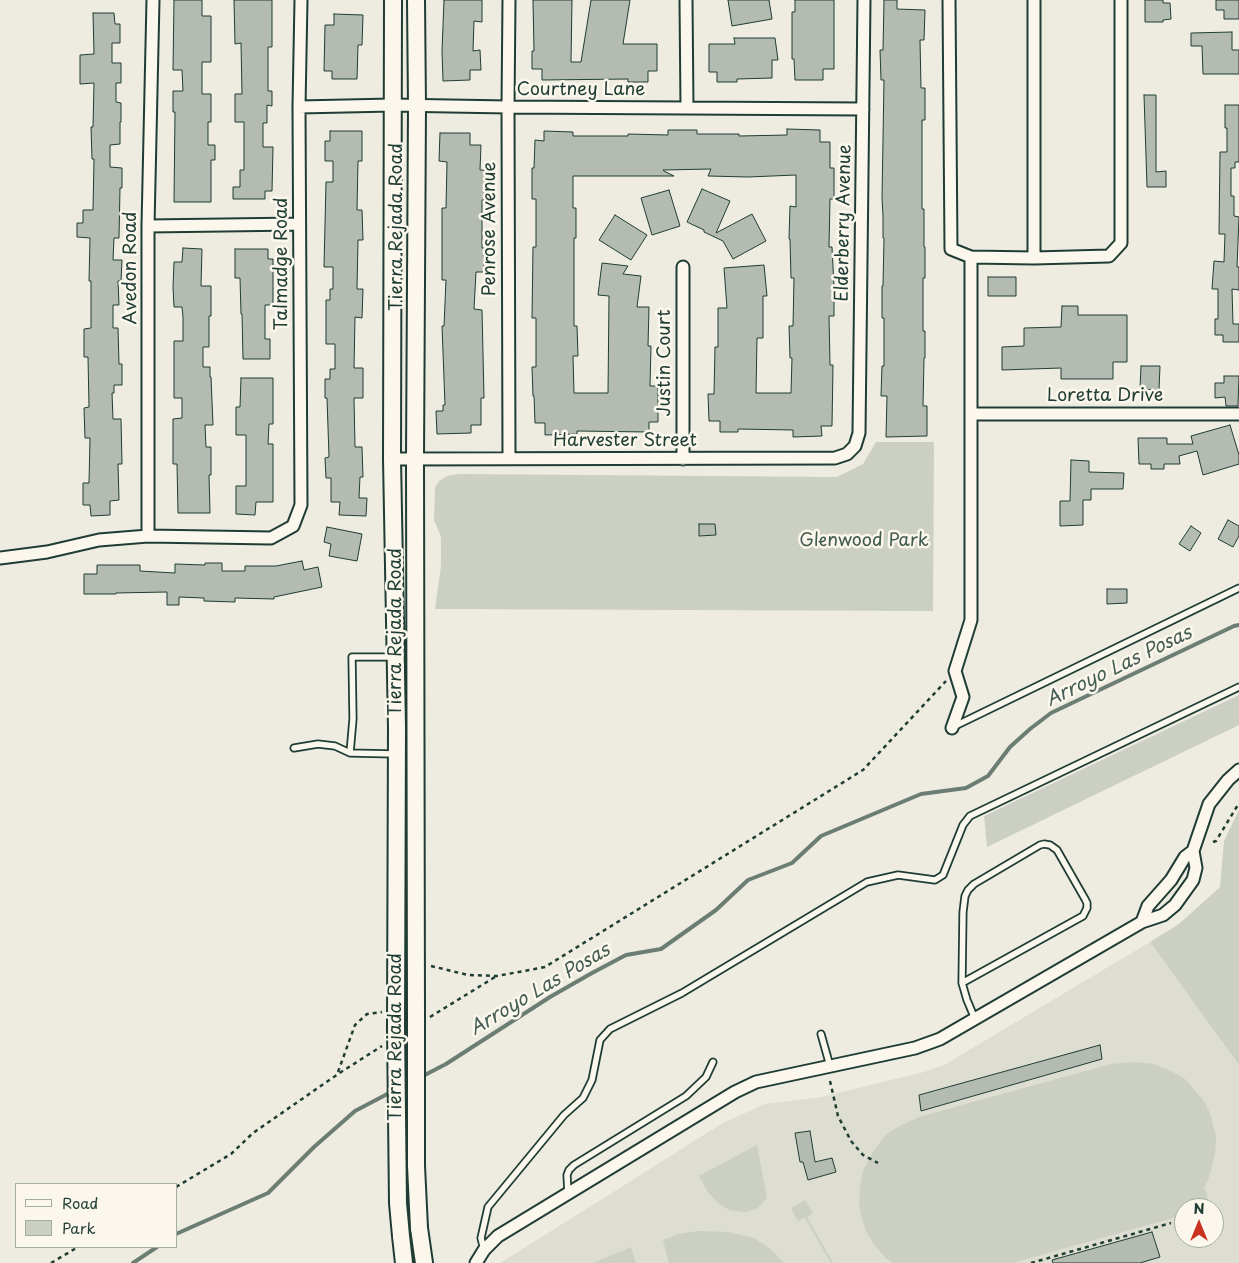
<!DOCTYPE html>
<style>
body{margin:0}
#map{position:relative;width:1239px;height:1263px;overflow:hidden;background:#eeece1;font-family:"Playpen Sans",sans-serif}
canvas{display:block}
.legend{position:absolute;left:15px;top:1183px;width:162px;height:65px;box-sizing:border-box;background:#fbf7ec;border:1px solid #a3ada2;margin:0;padding:6px 9px;list-style:none;font-size:15px;color:#1f3d34}
.legend li{display:flex;align-items:center;gap:10px;height:25px}
.legend b{width:25px;border:1px solid #a3ada2}
.north{position:absolute;left:1174px;top:1198px;width:50px;height:50px;box-sizing:border-box;background:#fbf7ec;border:1px solid #a3ada2;border-radius:50%;rotate:0deg;font-size:14px;font-weight:700;line-height:20px;text-align:center;color:#1f3d34}
.north::after{content:'';display:block;margin:auto;width:18px;height:22px;background:#c8321e;clip-path:polygon(50% 0,100% 100%,50% 72%,0 100%)}
</style>
<div id="map">
<canvas width="1239" height="1263"></canvas>
<ul class="legend">
<li><b style="height:6px;background:#fbf7ec"></b>Road</li>
<li><b style="height:14px;background:#cbcfc4"></b>Park</li>
</ul>
<div class="north">N</div>
</div>
<script>
const g = document.querySelector('canvas').getContext('2d');
g.lineJoin = 'round';
function paint(path, color) { g.fillStyle = color; g.fill(path, 'evenodd'); }
const poly = rows => new Path2D(rows.map(r => 'M' + r).join(''));
function stroke(path, color, width, dash) { g.strokeStyle = color; g.lineWidth = width; g.lineCap = dash ? 'butt' : 'round'; g.setLineDash(dash || []); g.stroke(path); }
function write(font, color, halo, rows, align = 'center') {
  g.font = font + ' "Playpen Sans",sans-serif'; g.lineWidth = 5; g.setLineDash([]); g.textBaseline = 'middle'; g.strokeStyle = halo; g.fillStyle = color; for (const [text, x, y, turn = 0] of rows) {
    g.save(); g.translate(x, y); g.rotate((+turn || 0) * Math.PI / 180); g.textAlign = isNaN(turn) ? turn : align; if (halo) g.strokeText(text, 0, 0); g.fillText(text, 0, 0); g.restore();
  }
}
paint(poly([
 [1150,942,1239,1065,1239,1263,500,1263,723,1123,765,1104,821,1097,924,1072,944,1065],
 [1184,1208,1214,1208,1214,1238,1184,1238]
]), '#ddddd2');
paint(poly([
 [876,442,934,442,933,611,435,609,441,566,441,537,434,520,435,488,439,481,447,476,459,474,837,477,863,464],
 [1239,695,1239,725,987,847,984,816],
 [1239,810,1239,1065,1150,942,1179,924,1220,887,1224,841],
 [1134,1062,1153,1064,1171,1071,1185,1079,1204,1101,1210,1113,1216,1137,1215,1153,1212,1166,1208,1180,1203,1189,1205,1188,1210,1207,1184,1208,1184,1215,1012,1263,893,1263,886,1258,875,1246,866,1231,861,1216,859,1202,860,1187,863,1171,874,1150,887,1134,896,1128,919,1117,1111,1064],
 [757,1145,767,1198,757,1209,744,1212,729,1210,718,1203,707,1191,699,1176],
 [805,1200,813,1213,807,1217,833,1263,831,1263,805,1218,798,1221,791,1208],
 [698,1231,728,1232,754,1238,772,1250,784,1263,669,1263,663,1240,679,1234],
 [631,1247,636,1263,593,1263]
]), '#cbcfc4');
stroke(poly([
 [421,1077,446,1064,550,997,592,973,626,955,661,949,716,910,748,880,792,863,821,836,921,794,966,788,988,776,1010,747,1030,729,1051,713,1234,626,1239,625],
 [176,1234,268,1193,314,1147,355,1111,393,1091],
 [133,1263,157,1247]
]), '#6c7d74', 4);
const building = poly([
 [174,0,202,0,202,16,211,16,211,62,202,62,202,94,211,94,211,122,208,122,208,145,215,145,215,160,211,160,211,202,174,202,175,112,173,112,173,91,183,91,182,70,173,70,174,0],
 [234,0,272,0,272,47,268,47,268,91,272,91,272,106,267,105,267,123,263,123,263,147,273,147,272,191,265,191,265,199,233,199,233,187,240,187,240,170,244,170,244,122,235,122,235,94,242,94,241,43,235,44,234,0],
 [444,0,482,0,482,22,474,21,473,51,480,50,481,70,470,70,470,80,443,81,442,51,444,0],
 [533,0,572,0,571,62,581,62,591,0,630,0,623,44,657,44,657,71,648,71,648,82,628,82,628,79,542,80,542,69,532,69,532,51,534,51,533,0],
 [728,0,769,0,772,19,732,26,728,0],
 [795,0,834,0,834,69,823,69,823,80,795,80,794,59,792,59,792,12,795,12,795,0],
 [884,0,897,0,897,9,925,10,924,40,920,40,921,88,925,88,925,120,922,120,922,209,924,209,924,247,925,247,925,278,923,278,923,331,925,331,925,358,924,358,923,406,927,406,927,436,886,437,887,396,881,396,882,366,884,366,884,318,882,318,882,286,883,286,884,238,883,238,883,216,882,198,884,80,881,80,880,50,883,50,884,0],
 [1145,0,1163,0,1163,3,1170,3,1171,19,1163,20,1163,22,1145,22,1145,0],
 [1216,0,1239,0,1239,19,1224,19,1224,10,1216,10,1216,0],
 [93,13,114,13,115,24,120,24,120,43,112,43,112,63,121,63,121,83,116,83,116,102,121,103,121,122,120,122,120,144,110,145,110,167,122,168,122,188,120,188,119,238,114,238,113,260,122,260,121,281,118,281,119,305,113,305,113,328,118,328,119,364,122,364,122,385,114,385,114,393,112,393,113,419,121,419,122,464,118,464,119,500,110,501,110,515,91,516,90,505,83,505,83,483,89,483,90,438,85,438,84,408,89,407,88,357,84,357,84,329,91,328,91,281,89,281,90,238,77,237,77,223,83,223,83,210,93,210,94,159,92,159,91,127,93,127,94,83,80,84,80,55,94,54,93,13],
 [334,14,363,15,362,45,358,45,357,79,332,79,332,71,324,71,325,25,334,25,334,14],
 [1232,32,1232,50,1239,50,1239,74,1203,74,1202,46,1191,46,1191,33,1232,32],
 [734,38,775,38,778,60,772,60,772,78,737,79,737,82,717,82,717,72,709,72,709,44,735,44,734,38],
 [1144,95,1156,95,1156,172,1166,171,1166,187,1147,187,1144,95],
 [1225,105,1239,105,1239,162,1235,162,1235,168,1231,168,1231,196,1234,196,1234,216,1239,217,1237,267,1239,267,1239,290,1232,289,1233,324,1239,324,1239,342,1223,342,1223,335,1215,335,1215,319,1218,319,1218,289,1212,289,1214,261,1224,262,1225,234,1219,234,1220,152,1227,152,1227,128,1225,128,1225,105],
 [787,129,820,130,820,142,830,142,830,168,834,168,834,199,830,199,829,247,832,247,834,287,834,316,829,316,830,365,833,365,832,426,821,426,822,436,793,437,793,430,738,429,738,432,720,432,720,421,709,421,708,394,714,394,715,347,718,347,718,308,727,308,724,268,764,265,767,296,763,296,763,338,757,338,756,393,791,393,792,358,790,358,789,326,793,326,794,278,791,278,790,239,789,239,790,206,796,207,796,175,748,177,708,176,711,169,663,170,664,171,674,176,573,176,573,208,576,208,576,238,574,238,574,326,577,326,578,356,573,356,574,393,608,393,609,296,598,295,602,263,628,266,623,274,641,276,637,307,649,307,648,346,651,346,650,386,658,386,658,422,649,422,649,432,577,431,577,434,545,435,545,423,535,423,534,396,533,396,532,367,536,367,536,318,532,318,533,247,536,247,536,199,532,199,532,168,534,168,535,140,544,141,544,131,573,132,573,136,628,136,628,134,668,135,668,130,697,130,697,134,739,134,739,136,787,135,787,129],
 [330,131,362,131,362,161,358,161,357,210,362,210,363,240,358,240,357,289,363,289,362,318,355,317,354,368,363,368,363,398,354,398,355,447,362,447,363,477,360,477,359,498,367,498,366,516,339,515,340,502,331,502,331,478,326,478,325,458,329,457,327,398,325,398,325,379,330,379,330,369,335,369,335,344,326,344,326,300,330,300,330,289,333,289,333,267,324,267,326,182,333,182,333,161,325,161,325,141,330,141,330,131],
 [440,133,470,133,470,145,481,145,480,170,485,170,484,200,482,200,482,248,484,248,484,272,476,272,474,309,482,310,484,398,481,398,481,425,471,425,471,433,437,434,436,411,443,411,443,405,445,405,442,326,444,326,446,280,442,280,442,208,446,208,447,162,439,161,440,133],
 [702,189,730,201,716,233,752,214,766,241,733,259,723,241,704,232,704,230,687,222,702,189],
 [669,190,680,226,652,235,641,198,669,190],
 [615,215,647,235,631,260,599,240,615,215],
 [183,248,202,249,201,286,211,286,211,316,209,316,209,347,203,347,203,367,210,367,210,377,211,377,213,425,205,425,206,447,211,447,211,475,209,475,210,513,178,513,177,464,173,464,173,419,182,418,182,398,174,398,174,341,183,341,183,317,182,307,174,307,173,287,174,262,182,262,183,248],
 [235,249,268,249,268,259,273,259,273,305,265,305,265,339,270,339,270,359,243,359,242,314,241,314,240,278,235,278,235,249],
 [988,277,1016,277,1016,296,988,296,988,277],
 [1062,306,1078,306,1078,315,1127,315,1127,362,1113,362,1113,379,1061,379,1061,368,1002,370,1002,347,1024,346,1024,328,1061,327,1062,306],
 [1141,366,1160,366,1159,390,1140,389,1141,366],
 [1224,376,1239,376,1238,406,1226,406,1225,397,1215,398,1215,383,1224,383,1224,376],
 [241,378,273,378,273,424,269,424,268,444,273,444,273,502,256,502,255,515,236,514,236,486,246,486,246,435,236,435,236,407,240,407,241,378],
 [1230,425,1239,455,1239,464,1203,475,1197,451,1179,456,1180,464,1164,464,1164,469,1151,469,1151,464,1139,464,1138,438,1167,438,1167,444,1193,444,1191,436,1230,425],
 [1071,460,1089,461,1089,472,1124,473,1123,489,1091,489,1091,500,1083,500,1083,525,1060,526,1060,501,1070,501,1071,460],
 [1228,520,1239,526,1239,536,1233,547,1218,539,1228,520],
 [699,524,715,524,716,535,699,536,699,524],
 [1191,526,1201,533,1190,551,1179,544,1191,526],
 [327,527,362,534,357,561,329,556,331,544,324,542,327,527],
 [302,561,304,570,318,567,322,587,274,597,274,599,235,598,235,602,204,601,204,598,179,597,179,605,167,605,167,592,116,593,116,594,84,594,84,574,97,574,97,565,140,565,140,571,175,573,175,564,205,565,205,563,222,563,222,571,245,571,245,566,276,566,302,561],
 [1107,589,1127,589,1127,603,1107,604,1107,589],
 [1100,1045,1102,1059,921,1111,919,1095,1100,1045],
 [810,1131,815,1162,832,1158,836,1172,808,1180,803,1162,800,1162,795,1133,810,1131],
 [1152,1232,1160,1257,1140,1263,1053,1263,1052,1260,1152,1232]
]);
paint(building, '#b4bbb0');
stroke(building, '#1f3d34', 1);
const service = poly([
 [953,727,1239,588],
 [294,748,318,744,335,746,350,753,395,754],
 [350,753,353,719,352,657,394,657],
 [962,983,1083,916,1087,908,1087,903,1085,899,1057,850,1050,845,1044,844,1040,845,974,884,968,890,965,896,963,912,962,983,967,1000,975,1019],
 [821,1034,830,1066],
 [568,1194,567,1175,569,1170,574,1165,686,1096,706,1077,713,1062],
 [484,1250,481,1238,488,1207,564,1115,583,1098,592,1080,600,1040,610,1029,682,993,867,882,898,875,935,880,943,875,963,825,970,816,1239,687]
]);
const minor = poly([
 [686,0,687,108],
 [949,0,951,249,971,257,971,620,955,671,963,697,952,728],
 [299,107,392,105,508,107,863,109],
 [148,226,299,224],
 [971,257,1034,258,1109,256,1121,243,1121,0],
 [1034,258,1034,0],
 [972,414,1239,414],
 [509,458,508,107,509,0],
 [392,459,835,458,847,454,855,446,859,433,864,0],
 [683,459,683,267],
 [148,536,148,226,153,0],
 [0,558,47,552,99,540,148,536,271,538,293,526,301,505,299,107,301,0],
 [1142,922,1148,906,1171,880,1185,857,1193,851],
 [476,1263,484,1250,498,1236,735,1092,756,1082,915,1048,940,1039,1142,922,1163,915,1175,905,1193,880,1196,868,1193,851,1209,804,1228,780,1239,770]
]);
const secondary = poly([
 [393,0,392,459,397,728,396,1027],
 [416,0,417,106,415,458,416,1014],
 [419,1228,424,1263],
 [401,1236,404,1263]
]);
stroke(service, '#1f3d34', 9);
stroke(minor, '#1f3d34', 15);
stroke(secondary, '#1f3d34', 20);
stroke(poly([
 [1213,842,1216,841,1239,803],
 [431,966,468,975,497,976,545,967,863,770,946,681],
 [430,1017,495,977],
 [338,1072,355,1025,367,1014,382,1012],
 [830,1081,838,1116,851,1141,863,1155,878,1163],
 [176,1187,231,1154,253,1133,338,1074,382,1046],
 [51,1263,78,1247],
 [1031,1263,1171,1223]
]), '#1f3d34', 2.5, [4, 4]);
stroke(service, '#fbf7ec', 5.5);
stroke(minor, '#fbf7ec', 11);
stroke(secondary, '#fbf7ec', 16);
const secondaryBridge = poly([
 [416,1014,416,1166,419,1228],
 [396,1027,398,1203,401,1236]
]);
stroke(secondaryBridge, '#1f3d34', 20, []);
stroke(secondaryBridge, '#fbf7ec', 16);
write('18px', '#1f3d34', '#fbf7ec', [
 ["Courtney Lane",581,90],
 ["Elderberry Avenue",844,223,-89],
 ["Tierra Rejada Road",397,227,-90],
 ["Penrose Avenue",490,229,-90],
 ["Talmadge Road",282,264,-90],
 ["Avedon Road",131,268,-90],
 ["Justin Court",665,363,-90],
 ["Loretta Drive",1105,396],
 ["Harvester Street",625,441],
 ["Tierra Rejada Road",396,632,-90],
 ["Tierra Rejada Road",396,1037,-90]
]);
write('18px', '#415a51', '#fbf7ec', [
 ["Glenwood Park",864,541]
]);
write('italic 19px', '#455d54', '#fbf7ec', [
 ["Arroyo Las Posas",1119,667,-26],
 ["Arroyo Las Posas",540,990,-31]
]);
</script>
